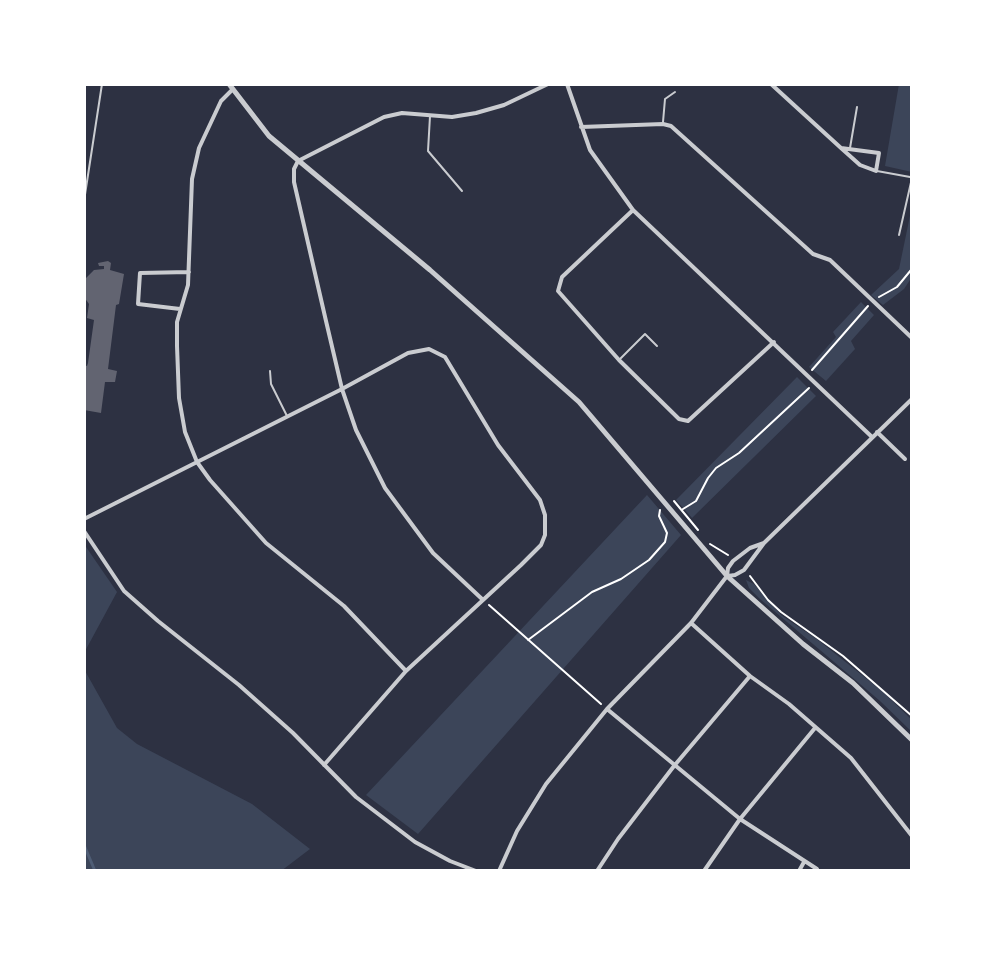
<!DOCTYPE html>
<style>
body{margin:0}
#map{position:relative;width:996px;height:955px;overflow:hidden;background:#2d3142;font-family:"Varela Round",sans-serif}
canvas{display:block}
.frame{position:absolute;inset:0;border:86px solid #fff;pointer-events:none}
</style>
<div id="map">
<canvas width="996" height="955"></canvas>
<div class="frame"></div>
</div>
<script>
const g = document.querySelector('canvas').getContext('2d');
g.lineJoin = 'round';
function paint(path, color) { g.fillStyle = color; g.fill(path, 'evenodd'); }
const poly = rows => new Path2D(rows.map(r => 'M' + r).join(''));
function stroke(path, color, width, dash) { g.strokeStyle = color; g.lineWidth = width; g.lineCap = dash ? 'butt' : 'round'; g.setLineDash(dash || []); g.stroke(path); }
paint(poly([
 [899,84,912,84,912,172,885,166],
 [912,206,912,277,904,289,883,305,871,295,899,269],
 [861,302,874,315,851,341,855,349,826,381,809,367,836,337,833,332],
 [797,377,816,396,692,518,676,500],
 [647,495,681,535,418,834,366,795],
 [84,544,117,592,84,653],
 [746,580,754,584,781,615,818,640,882,691,912,720,912,732,880,701,760,599,749,588],
 [84,669,117,728,137,744,252,804,310,849,281,871,84,871]
]), '#3c4559');
stroke(poly([
 [84,845,95,871]
]), '#4f5d75', 3);
paint(poly([
 [108,261,111,263,110,270,124,274,119,304,116,305,108,369,117,371,115,382,105,382,101,413,84,410,84,365,87,366,88,363,94,320,87,318,89,304,84,297,84,280,94,270,104,269,104,266,99,266,98,263]
]), '#626471');
stroke(poly([
 [879,297,897,287,911,270,912,242],
 [812,370,868,306],
 [674,501,698,530],
 [683,509,696,501,708,478,716,468,739,453,809,388],
 [710,544,728,555],
 [750,576,768,600,781,612,843,656,912,716],
 [489,605,601,704],
 [528,640,592,592,621,579,649,560,665,542,667,533,659,516,660,510]
]), '#fff', 2);
stroke(poly([
 [430,116,428,151,462,191],
 [663,122,665,99,675,92],
 [850,148,857,107],
 [877,171,910,177],
 [84,201,102,84],
 [899,235,912,178],
 [620,359,645,334,657,346],
 [270,371,271,384,287,416]
]), '#caccd0', 2);
stroke(poly([
 [567,84,590,150,633,210,872,437],
 [771,84,841,148,860,165,876,171,879,153,841,148],
 [232,90,221,101,199,148,192,179,188,285,177,322,177,346,179,398,185,432,197,462,210,480,266,543,344,606,406,671],
 [581,127,663,124,671,126,813,254,830,260,912,338],
 [633,210,562,277,558,291,619,360,679,419,688,421,774,342],
 [180,309,138,304,140,273,189,272],
 [877,432,905,459],
 [84,519,342,389,408,353,429,349,445,357,498,445,540,500,545,515,545,535,541,545,521,565,406,671,324,765],
 [84,531,124,591,158,621,239,685,293,733,356,797,415,842,450,861,476,871],
 [728,576,735,575,744,570,764,543,912,399],
 [482,599,433,553,385,488,356,430,342,389,326,321,294,182,294,169,298,161,384,117,402,113,452,117,476,113,504,105,548,84],
 [691,623,750,676,789,704,851,758,912,836],
 [607,709,740,819,817,869,816,871],
 [499,871,517,831,546,784,607,709,691,623,727,576,728,568,733,561,750,548,764,543],
 [597,871,618,839,674,766,750,676],
 [704,871,740,819,815,728],
 [799,871,804,862]
]), '#caccd0', 4);
stroke(poly([
 [229,84,269,136,430,270,579,402,727,576,803,644,853,683,912,740]
]), '#caccd0', 5);
</script>
